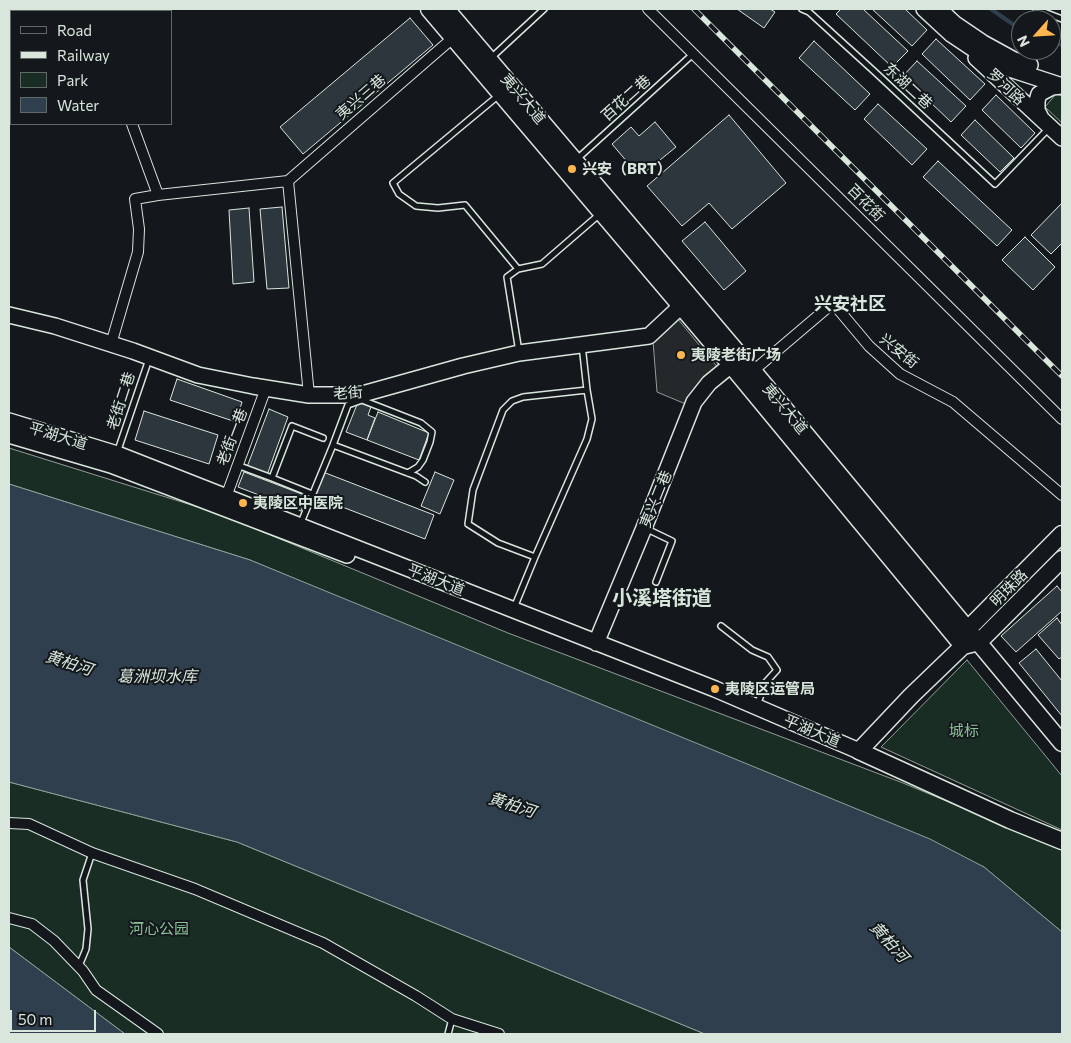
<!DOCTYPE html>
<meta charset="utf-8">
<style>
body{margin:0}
#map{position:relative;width:1071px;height:1043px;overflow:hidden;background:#14181c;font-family:Commissioner,sans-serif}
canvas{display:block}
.frame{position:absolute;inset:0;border:10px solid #d8e6dc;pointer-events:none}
.legend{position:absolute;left:10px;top:10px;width:162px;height:115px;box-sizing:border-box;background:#14181c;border:1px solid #626a69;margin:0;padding:6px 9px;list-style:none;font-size:15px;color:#d8e6dc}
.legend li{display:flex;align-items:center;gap:10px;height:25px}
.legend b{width:25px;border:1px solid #626a69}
.north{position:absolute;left:1011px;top:10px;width:50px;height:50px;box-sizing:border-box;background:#14181c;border:1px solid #626a69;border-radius:50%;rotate:244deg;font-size:14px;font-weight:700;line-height:20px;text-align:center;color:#d8e6dc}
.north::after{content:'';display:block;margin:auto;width:18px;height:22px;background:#ffb74d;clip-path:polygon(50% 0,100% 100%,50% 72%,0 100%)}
.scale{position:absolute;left:10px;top:1010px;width:86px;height:22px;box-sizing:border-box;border:2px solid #d8e6dc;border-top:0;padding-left:6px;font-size:15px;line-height:18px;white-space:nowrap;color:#d8e6dc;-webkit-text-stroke:4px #14181c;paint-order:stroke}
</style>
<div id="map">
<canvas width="1071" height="1043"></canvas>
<div class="frame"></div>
<ul class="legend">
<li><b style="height:6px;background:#14181c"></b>Road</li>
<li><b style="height:6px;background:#d8e6dc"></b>Railway</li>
<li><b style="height:14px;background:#1a2d24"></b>Park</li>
<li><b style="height:14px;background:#2f3f4d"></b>Water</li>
</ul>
<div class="north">N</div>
<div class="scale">50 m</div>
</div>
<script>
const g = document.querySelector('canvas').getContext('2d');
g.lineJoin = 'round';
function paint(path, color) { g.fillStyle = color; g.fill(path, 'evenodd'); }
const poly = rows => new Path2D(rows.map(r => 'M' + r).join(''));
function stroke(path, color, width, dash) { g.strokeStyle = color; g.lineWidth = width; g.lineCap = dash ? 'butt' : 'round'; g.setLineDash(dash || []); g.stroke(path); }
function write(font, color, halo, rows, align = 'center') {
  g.font = font + ' Commissioner,"Noto Sans SC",sans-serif'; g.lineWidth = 4; g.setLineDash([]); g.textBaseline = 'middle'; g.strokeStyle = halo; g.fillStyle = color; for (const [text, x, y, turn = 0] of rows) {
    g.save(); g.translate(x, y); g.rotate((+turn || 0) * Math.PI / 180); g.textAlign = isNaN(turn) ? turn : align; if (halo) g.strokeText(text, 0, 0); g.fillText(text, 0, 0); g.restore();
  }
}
const green = poly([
 [1056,94,1062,96,1062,123,1045,107,1056,94],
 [9,448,217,513,508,633,903,783,1062,849,1062,932,984,867,250,560,9,484,9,448],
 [967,660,1062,776,1062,830,881,747,967,660],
 [9,782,237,842,705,1034,125,1034,9,947,9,782]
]);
paint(green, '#1a2d24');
stroke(green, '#939e99', 1);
const parking = poly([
 [677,318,719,369,688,405,657,392,653,341,677,318]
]);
paint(parking, '#24282b');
stroke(parking, '#939e99', 1);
const water = poly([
 [9,484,250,560,930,839,984,867,1062,932,1062,1034,705,1034,237,842,9,782,9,484],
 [9,947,125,1034,9,1034,9,947]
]);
paint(water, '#2f3f4d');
stroke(water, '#939e99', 1);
stroke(poly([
 [991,9,1021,30],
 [1051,42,1062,45]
]), '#2f3f4d', 4);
const building = poly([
 [40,9,81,9,75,11,41,11,40,9],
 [737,9,770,9,775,12,764,28,737,9],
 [841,9,863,9,908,51,892,67,836,14,841,9],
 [872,9,905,9,927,30,912,46,872,9],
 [410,18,433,45,303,154,280,127,410,18],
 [936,39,985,84,970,100,922,54,936,39],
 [814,41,870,94,855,110,799,58,814,41],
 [917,61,966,106,951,122,903,76,917,61],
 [996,95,1035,133,1021,148,982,110,996,95],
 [878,104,927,149,912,165,864,119,878,104],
 [729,115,786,183,732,229,709,203,682,226,647,186,729,115],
 [975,120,1014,158,1000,172,961,135,975,120],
 [655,122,676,147,644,173,638,166,634,170,612,144,631,127,639,136,655,122],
 [938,161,1012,230,997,246,923,177,938,161],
 [1062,203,1062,243,1051,254,1031,235,1062,203],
 [282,207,289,288,267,289,260,209,282,207],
 [249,208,254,282,233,284,229,210,249,208],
 [705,222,746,271,724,290,682,241,705,222],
 [1025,237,1055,267,1033,290,1002,260,1025,237],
 [177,379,242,402,236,422,170,400,177,379],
 [358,402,371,407,368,415,375,418,367,440,346,432,358,402],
 [269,409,288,417,267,475,247,467,269,409],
 [144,411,218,435,209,464,135,440,144,411],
 [378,412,429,433,419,460,367,440,378,412],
 [244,472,307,496,301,511,238,487,244,472],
 [323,472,434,515,425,539,314,496,323,472],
 [435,472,454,480,440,514,421,506,435,472],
 [1057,586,1062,592,1062,611,1016,652,1001,636,1057,586],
 [1057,618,1062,625,1062,657,1059,659,1038,635,1057,618],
 [1036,649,1062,681,1062,716,1019,663,1036,649]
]);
paint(building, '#2c363c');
stroke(building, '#d8e6dc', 1);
const lane = poly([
 [39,9,40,11],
 [802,9,809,12,876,73,995,184,1050,127],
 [1036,9,1062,19],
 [491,58,544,9],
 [499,95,393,183,399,194,416,206,438,208,465,205,518,269,542,264,601,213],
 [577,159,693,54],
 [518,269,507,277,519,352],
 [333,445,348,405,362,400,421,423,432,432,430,442,423,460,418,467,408,473],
 [117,453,149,359],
 [237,465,272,478],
 [312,494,272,478,292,426,323,438],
 [300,525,333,445,416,476,425,482],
 [647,529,672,541,656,582],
 [535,557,587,439,592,419,587,390],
 [514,608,535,557,498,543,468,524,473,490,503,410,512,401,523,397,587,390,582,345],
 [721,626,752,650,768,657,777,670,766,682,757,705],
 [79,966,86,949,88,929,83,880,92,853],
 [448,1034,452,1019]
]);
const street = poly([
 [648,9,1062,419],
 [132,124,158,195,288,181],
 [111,344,138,252,139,229,135,199,158,195],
 [753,371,833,303,869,346,900,374,953,402,1062,495],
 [309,395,288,181,454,37],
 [226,497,266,388],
 [9,823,29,824,92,853,195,889,323,943,416,996,452,1019,499,1034],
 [9,918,32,924,54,941,83,971,96,990,158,1034]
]);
const secondary = poly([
 [924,9,951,34,990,60,1010,69,1062,86],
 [939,9,955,24,983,43,1014,60,1030,65],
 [116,11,123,9],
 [157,11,163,9],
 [9,53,11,52],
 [976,58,1062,138],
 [9,70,11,69],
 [1041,118,1037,110,1037,101,1039,94,1052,87,1061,86],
 [9,315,55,326,133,351,198,375,253,386,309,395,359,395,463,366,519,353,649,336,681,306],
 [9,421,117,454,715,689,859,751],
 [9,435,111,465,347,555],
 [596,643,644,528,694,402,709,383,731,365]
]);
const primary = poly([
 [429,9,731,365,963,646],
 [446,9,753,371,1062,743],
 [1062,559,979,642,963,646,911,696,859,751,1010,820,1062,841],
 [966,638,968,629,1062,534]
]);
stroke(lane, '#d8e6dc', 8);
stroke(street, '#d8e6dc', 12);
stroke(secondary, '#d8e6dc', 18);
stroke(primary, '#d8e6dc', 19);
stroke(lane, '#14181c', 5);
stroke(street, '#14181c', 10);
stroke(secondary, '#14181c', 15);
stroke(primary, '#14181c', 16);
const rail = poly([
 [694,9,1062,376]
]);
stroke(rail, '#d8e6dc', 5.5);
stroke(rail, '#14181c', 4, [11]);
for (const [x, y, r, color] of [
 [572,169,5,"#ffb74d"],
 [681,355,5,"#ffb74d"],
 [243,503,5,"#ffb74d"],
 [715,689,5,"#ffb74d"]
]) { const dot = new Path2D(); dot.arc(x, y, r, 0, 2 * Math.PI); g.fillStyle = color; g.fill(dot); stroke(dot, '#14181c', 2); }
write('15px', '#d8e6dc', '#14181c', [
 ["东湖二巷",908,86,43],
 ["罗河路",1006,87,43],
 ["夷兴三巷",361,97,-41],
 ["百花二巷",626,98,-42],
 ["夷兴大道",523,99,50],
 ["百花街",866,203,45],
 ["兴安街",899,351,39],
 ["老街",348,393,-4],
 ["老街二巷",121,401,-72],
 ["夷兴大道",785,409,50],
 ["平湖大道",58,436,17],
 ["老街一巷",232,437,-69],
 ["夷兴二巷",656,499,-68],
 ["平湖大道",436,580,22],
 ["明珠路",1009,588,-45],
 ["平湖大道",812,731,23]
]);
write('bold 15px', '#d8e6dc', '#14181c', [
 ["兴安（BRT）",582,169],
 ["夷陵老街广场",691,355],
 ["夷陵区中医院",253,503],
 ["夷陵区运管局",725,689]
], 'left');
write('15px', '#8ac095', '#14181c', [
 ["城标",964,731],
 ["河心公园",159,929]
]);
write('italic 16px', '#d8e6dc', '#14181c', [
 ["黄柏河",69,663,18],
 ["葛洲坝水库",157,677],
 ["黄柏河",512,805,18],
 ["黄柏河",889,942,48]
]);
write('bold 18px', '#d8e6dc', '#14181c', [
 ["兴安社区",850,304]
]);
write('bold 20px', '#d8e6dc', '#14181c', [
 ["小溪塔街道",662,598]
]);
</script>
